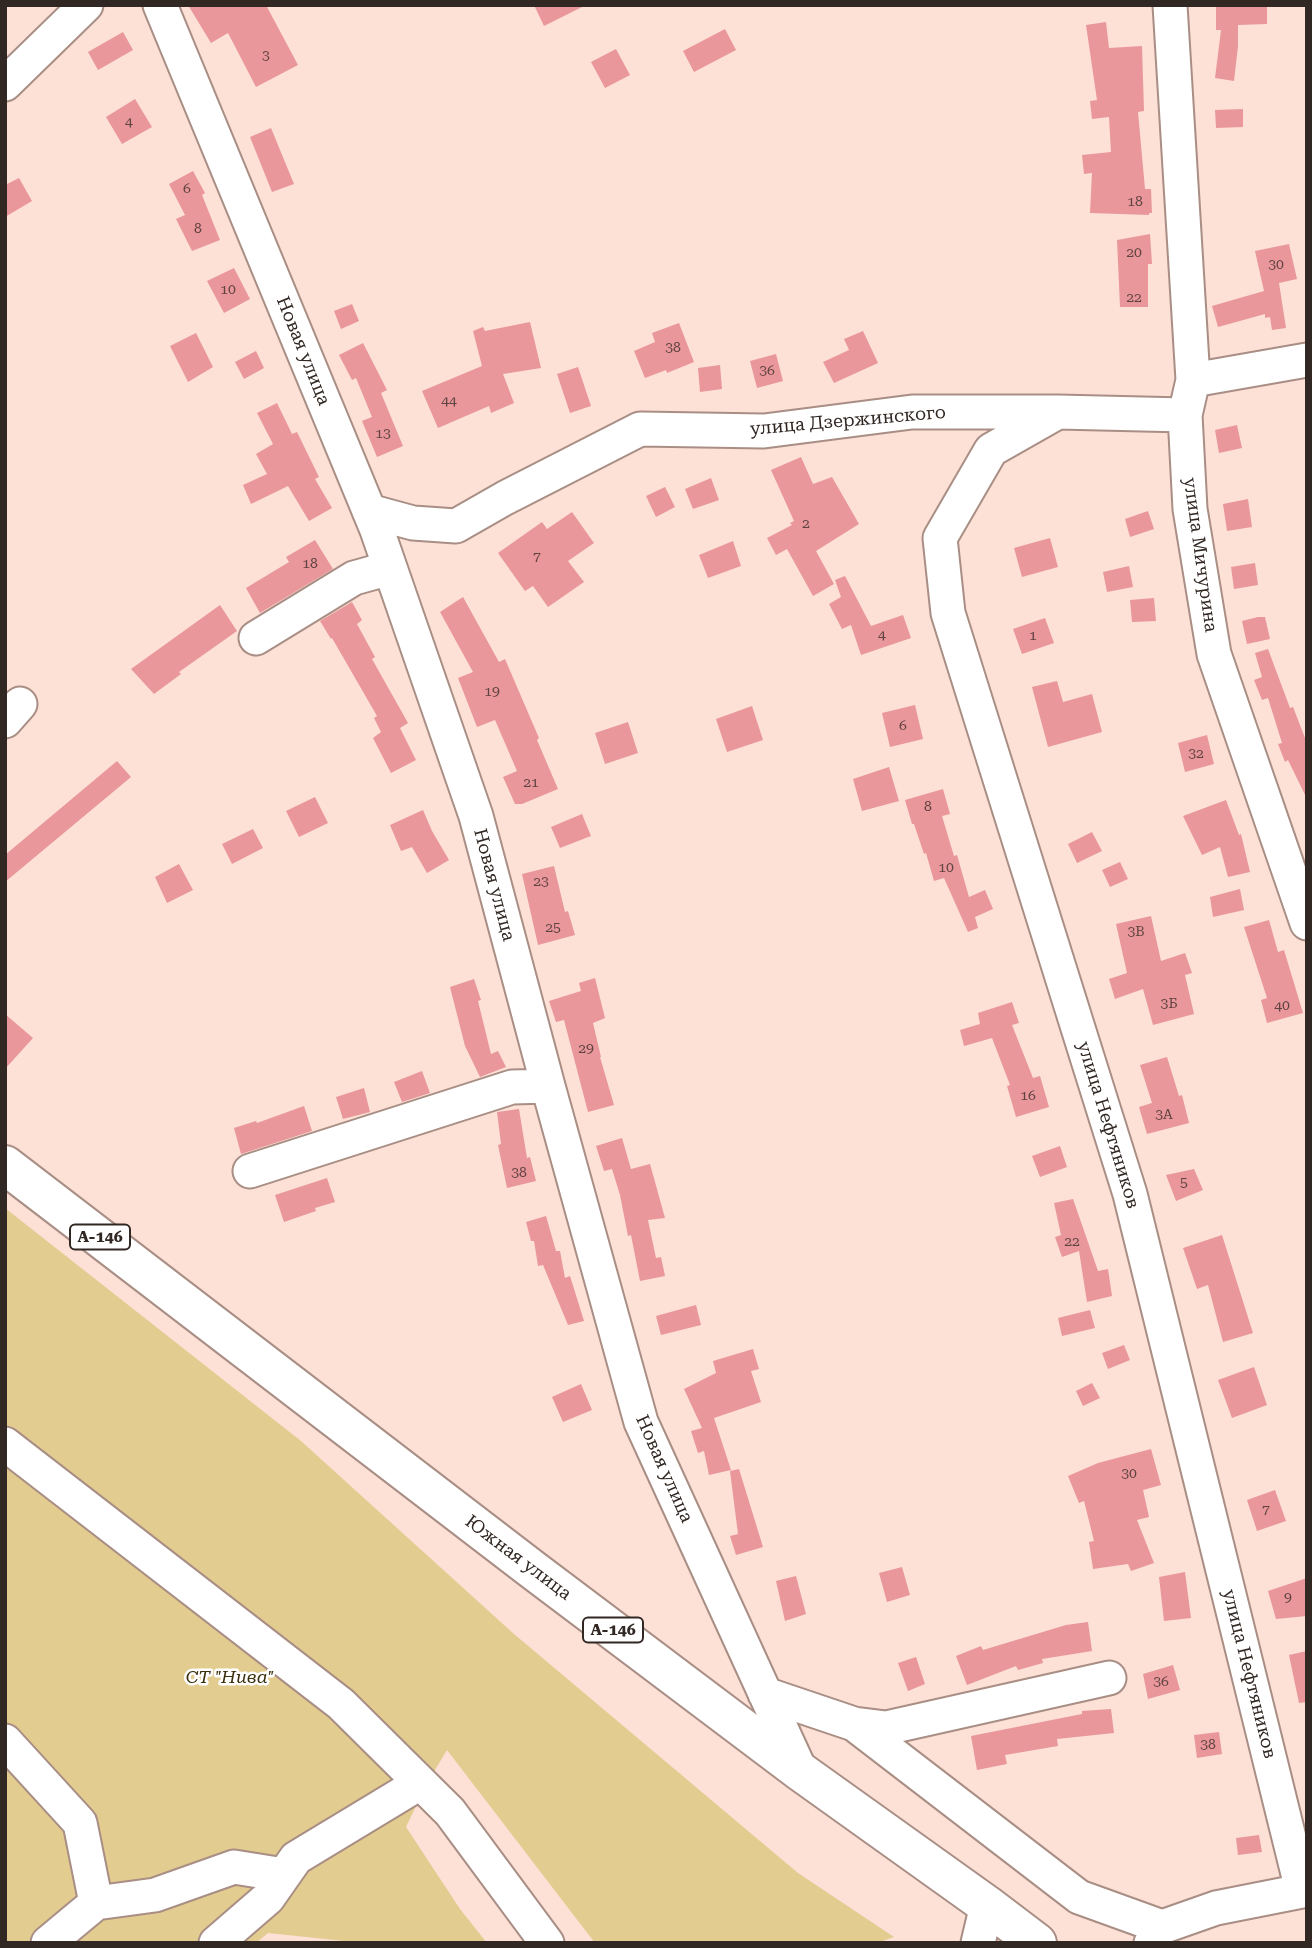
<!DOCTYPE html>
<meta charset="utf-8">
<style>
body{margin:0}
#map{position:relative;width:1312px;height:1948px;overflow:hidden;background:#fde0d6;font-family:"Roboto Serif",serif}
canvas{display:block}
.frame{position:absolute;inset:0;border:7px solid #312723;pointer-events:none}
</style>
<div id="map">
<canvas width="1312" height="1948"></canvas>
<div class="frame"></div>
</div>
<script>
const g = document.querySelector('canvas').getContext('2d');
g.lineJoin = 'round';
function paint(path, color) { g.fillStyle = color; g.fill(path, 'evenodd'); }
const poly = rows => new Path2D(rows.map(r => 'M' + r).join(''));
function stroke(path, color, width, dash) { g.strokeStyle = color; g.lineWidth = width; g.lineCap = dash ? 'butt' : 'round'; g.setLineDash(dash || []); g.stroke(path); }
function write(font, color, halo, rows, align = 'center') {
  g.font = font + ' "Roboto Serif",serif'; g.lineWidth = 5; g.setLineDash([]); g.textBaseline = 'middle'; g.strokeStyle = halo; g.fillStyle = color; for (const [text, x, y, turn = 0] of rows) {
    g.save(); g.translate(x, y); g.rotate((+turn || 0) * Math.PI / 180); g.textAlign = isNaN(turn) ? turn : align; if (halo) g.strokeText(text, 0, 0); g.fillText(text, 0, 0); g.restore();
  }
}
paint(poly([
 [5,1208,301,1441,514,1634,798,1873,894,1937,877,1943,595,1943,447,1750,427,1783,406,1827,460,1909,487,1943,363,1943,268,1933,256,1943,5,1943]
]), '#e3cc90');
paint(poly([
 [188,5,266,5,298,65,256,87,228,33,211,43],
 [534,5,586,5,544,26],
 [1224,5,1238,5,1238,7,1267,5,1267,24,1238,25,1238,46,1234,81,1215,78,1221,30,1216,30,1216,7,1224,7],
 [1106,22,1109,48,1142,46,1144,111,1138,112,1145,189,1151,189,1152,213,1149,213,1149,215,1090,213,1092,173,1084,174,1082,155,1111,152,1109,117,1092,119,1090,101,1097,100,1086,25],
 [725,29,736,50,694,72,683,51],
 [123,32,133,50,98,70,88,52],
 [616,49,630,75,605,88,591,62],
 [135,99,152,127,122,144,106,117],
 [1243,109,1243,127,1216,128,1215,110],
 [271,128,294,184,272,192,250,137],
 [193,171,205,193,202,195,220,240,192,251,176,219,185,215,169,184],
 [19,178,32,201,5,217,5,185],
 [1150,234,1152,264,1148,264,1148,307,1120,307,1117,240],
 [1289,244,1297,279,1279,283,1286,328,1272,330,1270,317,1265,318,1265,314,1218,327,1212,306,1264,291,1255,251],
 [234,268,250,299,224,313,207,281],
 [352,304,359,321,341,329,334,311],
 [530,322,541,368,503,374,514,403,491,413,489,406,438,428,422,391,482,366,473,331,483,327,485,331],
 [679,323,694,362,667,373,666,370,645,378,634,351,655,342,652,333],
 [863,331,878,363,834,383,823,362,849,350,844,339],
 [196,333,213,367,188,382,170,346],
 [363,343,387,390,381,393,403,446,377,457,362,421,372,417,356,378,352,380,339,355],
 [256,351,264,368,244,379,235,362],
 [776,354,783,381,757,388,750,361],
 [720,365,722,389,700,392,698,368],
 [578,367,591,406,570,413,557,374],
 [277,403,292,434,297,432,319,477,315,479,332,508,309,521,288,486,251,504,243,485,267,474,256,454,273,444,257,413],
 [1237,425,1242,448,1219,453,1215,430],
 [801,457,813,484,832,477,859,524,816,551,834,584,813,596,787,549,776,555,767,538,792,525,790,523,794,521,771,470],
 [711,478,719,500,693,509,685,489],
 [665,487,675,507,656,517,646,496],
 [1248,499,1252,527,1227,531,1223,504],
 [1148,511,1154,529,1130,537,1125,519],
 [572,512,594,543,568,561,584,582,548,607,533,586,525,591,498,553,542,522,547,529],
 [1050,538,1058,567,1022,577,1014,548],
 [315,540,333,569,260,613,246,588,289,562,286,557],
 [733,541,741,566,708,578,699,555],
 [1255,563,1258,585,1234,589,1231,567],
 [1129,566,1133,587,1107,592,1103,572],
 [845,576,871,626,903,615,911,638,861,655,851,625,842,629,829,604,841,597,835,580],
 [463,597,499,662,505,659,539,738,537,740,558,789,522,804,515,804,503,777,517,771,495,720,477,727,458,678,473,672,440,612],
 [1154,598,1156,621,1132,622,1130,600],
 [352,602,362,620,357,624,375,657,372,659,408,723,400,728,416,760,391,773,373,738,381,732,374,718,377,716,332,638,331,639,320,621],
 [220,605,237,631,179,672,181,674,154,694,131,669],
 [1258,617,1265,617,1270,639,1247,644,1242,621],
 [1045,618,1054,643,1022,654,1013,629],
 [1268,649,1290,708,1293,707,1307,743,1307,799,1288,760,1285,762,1278,744,1282,743,1268,698,1262,700,1254,680,1262,677,1255,653],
 [1057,681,1063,702,1092,694,1102,732,1048,747,1032,687],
 [915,705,923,739,890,747,882,713],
 [752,706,763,740,727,752,716,719],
 [628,722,638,753,605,764,595,733],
 [1207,735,1214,764,1185,772,1178,743],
 [117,761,131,777,5,882,5,855],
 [889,767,899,801,862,811,853,779],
 [943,789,950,814,942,816,954,856,957,855,969,897,985,890,993,909,975,917,978,928,968,932,944,878,934,881,926,853,924,854,914,824,912,824,905,800],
 [315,797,328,823,299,837,286,811],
 [1226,800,1239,835,1241,834,1250,872,1228,877,1220,847,1202,855,1183,816],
 [423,810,432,831,449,860,427,873,412,847,401,851,390,825],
 [582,814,591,836,560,848,551,827],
 [253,829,263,848,232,864,222,844],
 [1092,832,1102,851,1077,863,1068,844],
 [1120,862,1128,879,1110,887,1102,870],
 [179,864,193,890,167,903,155,877],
 [554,866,565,912,568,911,575,935,538,945,522,874],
 [1240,889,1244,910,1213,917,1210,897],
 [1151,916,1161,961,1185,953,1192,973,1185,975,1194,1014,1153,1025,1143,989,1115,999,1109,979,1127,973,1116,924],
 [1269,920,1278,952,1284,950,1303,1013,1267,1023,1261,1000,1267,998,1244,927],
 [595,978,605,1018,593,1023,601,1057,600,1057,614,1105,588,1112,564,1020,556,1022,549,1001,581,991,579,983],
 [474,979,481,1000,478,1001,491,1054,498,1051,506,1067,480,1077,465,1046,450,987],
 [1012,1002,1019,1023,1012,1025,1033,1078,1040,1076,1049,1107,1016,1117,1007,1086,1010,1085,992,1038,964,1046,960,1030,980,1024,978,1013],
 [5,1014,33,1038,5,1069],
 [1167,1057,1179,1096,1182,1095,1189,1123,1147,1134,1139,1107,1152,1103,1140,1065],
 [422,1071,430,1093,402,1102,394,1082],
 [364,1088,370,1112,343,1119,336,1097],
 [304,1106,312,1131,241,1154,234,1128,256,1121,257,1123],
 [519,1109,527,1158,530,1157,536,1181,507,1188,498,1145,501,1144,497,1112],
 [622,1138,631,1169,650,1164,665,1218,648,1220,656,1258,661,1257,665,1276,640,1281,631,1235,628,1236,620,1195,612,1169,604,1171,596,1146],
 [1060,1146,1067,1167,1040,1177,1032,1156],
 [1194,1169,1203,1190,1176,1201,1166,1175],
 [327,1178,335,1202,315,1208,316,1211,284,1222,275,1195],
 [1073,1199,1098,1271,1108,1269,1112,1296,1087,1302,1079,1251,1062,1257,1055,1237,1061,1235,1054,1203],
 [546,1216,556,1251,560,1251,565,1278,570,1276,584,1321,568,1325,543,1265,538,1266,534,1241,531,1241,526,1222],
 [1222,1235,1253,1333,1223,1342,1208,1285,1197,1289,1183,1248],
 [696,1305,701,1325,661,1335,656,1316],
 [1090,1310,1095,1328,1062,1336,1058,1318],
 [1124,1345,1130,1360,1108,1369,1102,1353],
 [753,1349,759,1369,751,1371,761,1402,714,1418,731,1470,709,1475,704,1451,698,1453,691,1431,702,1428,684,1389,716,1373,713,1361],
 [1254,1367,1267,1405,1232,1418,1218,1380],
 [1092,1383,1100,1398,1083,1406,1076,1391],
 [581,1384,592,1410,563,1422,552,1397],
 [1151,1449,1161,1485,1143,1490,1149,1517,1137,1520,1154,1563,1131,1571,1128,1564,1093,1569,1089,1542,1094,1541,1084,1501,1079,1503,1068,1476,1098,1463],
 [739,1469,763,1547,736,1555,730,1536,738,1534,730,1471],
 [1275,1490,1286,1521,1257,1531,1247,1500],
 [902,1567,910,1595,887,1602,879,1573],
 [1185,1572,1191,1618,1164,1621,1159,1577],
 [796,1576,806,1614,785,1621,776,1581],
 [1307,1578,1307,1616,1276,1619,1268,1591],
 [1088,1622,1092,1651,1042,1659,1043,1663,1018,1670,1016,1666,967,1685,956,1656,981,1646,983,1650,1066,1625],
 [1307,1651,1307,1702,1299,1703,1289,1655],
 [916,1657,925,1684,908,1691,898,1663],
 [1173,1665,1180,1690,1148,1699,1143,1674],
 [1111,1709,1114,1733,1057,1739,1058,1746,1005,1755,1007,1764,977,1770,971,1736,1082,1714,1082,1711],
 [1219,1732,1222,1754,1197,1758,1194,1735],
 [1259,1835,1262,1852,1238,1855,1236,1838]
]), '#e9979b');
const minor = poly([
 [160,5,377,530,476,816,548,1086,641,1422,801,1772],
 [1170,5,1193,380,1185,415,1190,509,1214,654,1307,923],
 [5,84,86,5],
 [1193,380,1307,360],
 [1058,412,991,450,940,538,948,613,1130,1194,1302,1890],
 [369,511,413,523,456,526,505,498,640,429,764,431,912,412,1058,412,1185,415],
 [256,638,354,578,390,568],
 [5,721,20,704],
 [250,1171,512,1087,548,1086],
 [5,1444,341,1704,450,1812,547,1943],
 [765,1694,854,1724,886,1728,1109,1678],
 [854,1724,1079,1897,1162,1927],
 [5,1741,80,1823,96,1903],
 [48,1943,96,1903,155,1895,234,1867,284,1875],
 [216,1943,268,1898,296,1858,420,1783],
 [978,1943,987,1905],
 [1151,1943,1162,1927,1216,1908,1307,1890]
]);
const highway = poly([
 [5,1165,533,1570,801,1772,987,1905,1037,1943]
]);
stroke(minor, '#a88e84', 37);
stroke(highway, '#a88e84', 42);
stroke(minor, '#fff', 33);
stroke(highway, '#fff', 38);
write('14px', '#5f4341', null, [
 ["3",266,56],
 ["4",129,122],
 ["6",187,189],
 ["18",1135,202],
 ["8",198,229],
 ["20",1134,253],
 ["30",1276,265],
 ["10",228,290],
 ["22",1134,298],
 ["38",673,348],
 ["36",767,371],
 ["44",449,401],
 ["13",383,434],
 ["2",806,524],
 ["7",537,557],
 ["18",310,564],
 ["4",882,635],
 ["1",1033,636],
 ["19",492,692],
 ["6",903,726],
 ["32",1196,754],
 ["21",531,783],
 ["8",928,807],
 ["10",946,868],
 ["23",541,882],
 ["25",553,928],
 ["3В",1136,932],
 ["3Б",1169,1004],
 ["40",1282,1006],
 ["29",586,1049],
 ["16",1028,1096],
 ["3А",1164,1115],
 ["38",519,1173],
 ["5",1184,1183],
 ["22",1072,1242],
 ["30",1129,1474],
 ["7",1266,1510],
 ["9",1288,1598],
 ["36",1161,1682],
 ["38",1208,1745]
]);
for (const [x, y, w] of [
 [100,1237,60],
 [613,1630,60]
]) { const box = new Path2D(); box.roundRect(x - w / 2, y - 12.5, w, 25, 5); g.fillStyle = '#fff'; g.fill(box); stroke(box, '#312723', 2); }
write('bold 16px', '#312723', null, [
 ["А-146",100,1237],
 ["А-146",613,1630]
]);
write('18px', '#312723', '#fff', [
 ["Новая улица",303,351,68],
 ["улица Дзержинского",848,421,-5],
 ["улица Мичурина",1200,555,82],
 ["Новая улица",494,885,75],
 ["улица Нефтяников",1108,1125,73],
 ["Новая улица",664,1469,66],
 ["Южная улица",518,1558,37],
 ["улица Нефтяников",1249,1674,76]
]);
write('italic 18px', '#3b2f0e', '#fff', [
 ["СТ \"Нива\"",230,1678]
]);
</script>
